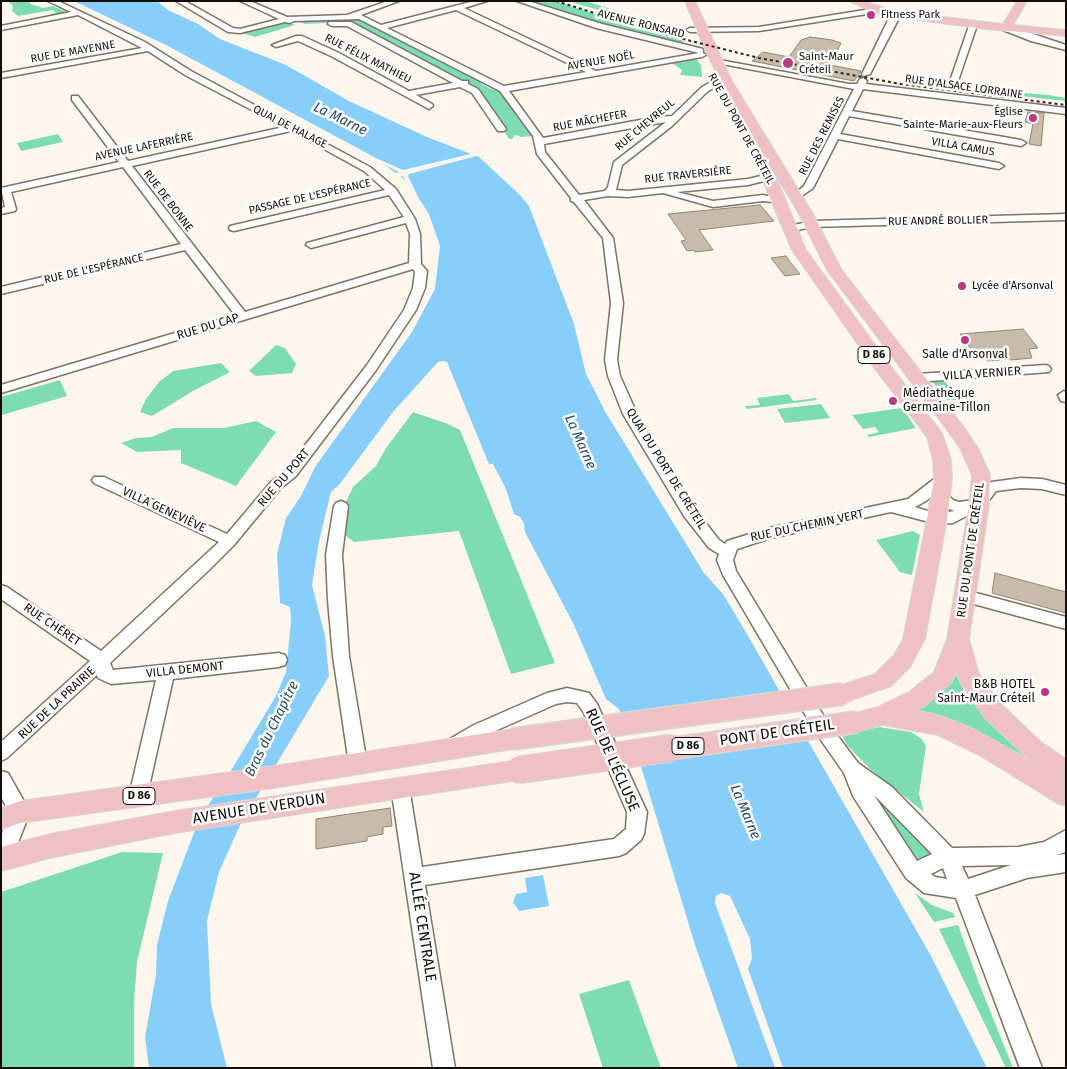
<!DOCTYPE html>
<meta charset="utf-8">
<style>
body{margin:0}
#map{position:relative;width:1067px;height:1069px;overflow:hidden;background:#fff7ed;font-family:"Fira Sans",sans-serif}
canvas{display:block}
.frame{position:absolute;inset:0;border:2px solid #120d08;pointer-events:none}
</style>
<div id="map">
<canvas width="1067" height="1069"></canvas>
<div class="frame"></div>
</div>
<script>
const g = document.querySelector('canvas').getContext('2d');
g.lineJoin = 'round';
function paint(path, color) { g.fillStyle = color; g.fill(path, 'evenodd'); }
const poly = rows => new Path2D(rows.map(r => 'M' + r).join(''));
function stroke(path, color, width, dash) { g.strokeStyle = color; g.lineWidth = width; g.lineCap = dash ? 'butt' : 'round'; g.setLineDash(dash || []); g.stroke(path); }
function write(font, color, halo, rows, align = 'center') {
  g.font = font + ' "Fira Sans",sans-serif'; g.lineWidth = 5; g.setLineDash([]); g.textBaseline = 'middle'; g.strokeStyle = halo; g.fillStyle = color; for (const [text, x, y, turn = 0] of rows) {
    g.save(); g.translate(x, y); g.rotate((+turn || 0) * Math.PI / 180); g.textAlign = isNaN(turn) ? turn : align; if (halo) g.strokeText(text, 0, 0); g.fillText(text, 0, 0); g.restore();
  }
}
paint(poly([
 [8,1,28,1,31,4,43,8,53,6,67,12,51,16,50,14,56,13,53,10,18,16,12,11,13,6],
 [527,1,555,1,635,27,634,28,684,41,680,43,626,31],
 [568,1,586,1,660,26,679,27,683,35],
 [358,18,484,81,482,84,491,89,502,91,535,136,520,137,520,136,515,135,512,139,509,139,480,94,343,22,305,24,297,20],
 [285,21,295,25,255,37,242,33],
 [692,59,697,60,701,65,702,77,680,75,682,70,672,63],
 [977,89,1048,95,1066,98,1066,101,976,91],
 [58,134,63,142,21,151,17,143],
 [276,345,285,348,296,364,292,373,256,376,249,371],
 [221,363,230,372,193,391,152,416,140,412,146,399,159,382,173,371],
 [60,380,67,396,2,415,1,397],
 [945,381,957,400,946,400,933,382],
 [789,394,793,401,816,398,817,400,747,409,745,406,760,405,757,398],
 [821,404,830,418,785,423,777,409],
 [902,408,916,428,869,437,867,435,879,432,875,427,863,429,852,415],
 [413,412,448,424,460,430,555,663,511,674,459,531,354,542,344,534,345,529,343,528,342,510,353,487,376,466,386,448],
 [256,421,276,432,236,486,181,463,181,450,137,452,121,443,136,438,152,437,173,428,224,428],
 [913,531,920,535,912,575,900,572,876,540],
 [955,673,966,694,984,716,1005,738,1055,776,913,710],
 [879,727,911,732,922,739,926,746,919,794,924,812,869,768,847,745,842,735],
 [866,788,884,802,932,853,915,864],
 [122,852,163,853,137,962,134,1002,134,1068,1,1068,1,892],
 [915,893,932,905,953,913,955,917,934,922],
 [958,925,979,983,1013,1068,1006,1068,939,929],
 [967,929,970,929,1021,1068,1018,1068],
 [629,980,661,1068,603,1068,579,994]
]), '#7ddcb1');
paint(poly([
 [74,1,157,1,168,10,198,24,220,39,286,65,349,101,427,137,479,157,520,195,529,206,574,324,586,374,606,413,704,573,723,594,747,634,931,956,987,1068,783,1068,748,969,752,958,750,939,730,896,721,893,716,896,715,903,775,1068,738,1068,695,945,640,763,619,709,606,699,574,625,525,532,524,523,520,517,514,514,506,489,493,464,489,464,447,362,443,361,438,362,393,412,339,485,331,492,319,541,312,585,325,636,329,676,240,825,219,872,207,921,211,1004,227,1068,149,1068,145,1037,156,975,157,945,168,901,200,817,224,782,276,696,286,672,291,621,290,607,280,603,277,554,286,518,301,496,315,467,412,332,435,289,440,246,429,214,408,182,374,157,166,45],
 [543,875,549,906,519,911,513,902,516,894,527,892,525,878]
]), '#87cefb');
paint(poly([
 [344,144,403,170,475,153,480,155,409,174,408,176,418,197,416,198,403,176,397,177,394,174,399,172],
 [783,692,809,737,636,761,618,714]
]), '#fff7ed');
const building = poly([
 [810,37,832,40,841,43,830,65,861,71,854,81,752,61,763,52,789,57,801,40,810,37],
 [1028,112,1044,113,1041,146,1029,144,1033,124,1025,122,1028,112],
 [760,205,774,221,699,230,713,250,695,252,694,250,687,251,681,241,686,240,668,214,760,205],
 [786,256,790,262,800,274,785,276,771,258,786,256],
 [1023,329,1038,348,1029,349,1032,358,1011,360,1004,358,1001,360,987,361,981,352,974,353,960,334,1023,329],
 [995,573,1066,592,1066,613,992,593,995,573],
 [390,808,392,826,383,827,383,834,367,837,367,841,316,849,316,819,390,808]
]);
paint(building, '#c8bbab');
stroke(building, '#918576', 1);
const minor = poly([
 [48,1,58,1,145,42,191,71,370,167,396,189,415,219,420,234,421,264,427,271,425,288,416,310,376,370,296,476,281,488,234,545,209,570,110,663,113,670,279,653,285,655,287,660,285,665,279,667,173,679,147,796,145,802,138,804,131,802,129,796,156,680,111,684,98,678,97,675,7,758,1,761,1,742,90,661,1,599,1,585,7,587,101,651,219,542,94,483,92,480,94,477,104,477,227,534,271,482,286,470,367,365,404,310,413,288,415,272,413,269,1,393,1,385,235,315,185,250,1,294,1,287,181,244,123,167,11,192,16,209,15,211,1,214,1,208,5,207,1,188,119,162,72,100,72,96,78,96,128,161,284,127,185,75,148,51,1,78,1,73,142,48,78,15,1,30,1,26,71,12,48,1],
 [291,131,364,171,385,190,230,226,229,228,230,230,234,231,389,195,404,217,307,243,306,245,311,248,406,223,410,234,409,263,245,312,132,166,291,131],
 [176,1,185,1,233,28,240,29,279,19,240,1,250,1,287,17,347,15,388,1,399,1,361,15,381,25,474,1,487,1,464,8,596,71,699,53,596,28,517,1,528,1,602,24,703,49,703,53,706,55,702,57,509,91,543,138,656,117,672,116,702,87,713,81,719,81,719,85,708,91,672,126,622,165,616,190,628,191,748,179,769,174,774,177,772,179,748,185,677,192,713,201,763,195,783,199,783,203,763,201,713,207,663,193,628,197,608,196,584,200,613,238,623,303,617,360,620,376,637,414,694,508,719,540,725,544,727,541,769,528,908,499,938,476,943,474,948,476,950,479,936,492,946,493,953,500,959,502,974,500,987,484,992,482,1021,478,1042,479,1066,485,1066,495,1042,489,1021,488,996,491,984,507,953,523,937,524,891,512,771,538,737,549,733,560,736,571,828,723,858,763,892,787,952,848,1018,847,1044,842,1066,830,1066,852,1056,855,1066,854,1066,872,1027,878,975,895,1042,1068,1020,1068,956,898,924,893,906,878,853,796,844,773,816,733,723,575,717,560,719,554,709,548,684,516,623,414,608,376,605,360,611,303,603,238,574,202,571,201,571,198,537,154,533,136,500,91,359,19,294,21,290,23,285,22,240,33,228,32,176,1],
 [456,10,586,72,504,86,387,28,456,10],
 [666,122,614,162,608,187,605,191,579,195,545,152,544,144,666,122],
 [935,493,934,496,943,506,954,511,937,514,915,507,926,501,935,493],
 [874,795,878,799,932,854,917,861,874,795],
 [1011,865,968,879,962,866,1011,865],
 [943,868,947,879,935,877,931,874,943,868],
 [877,8,880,8,880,12,759,31,690,32,686,30,690,28,759,27,877,8],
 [892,12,898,12,899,18,870,74,863,76,862,74,892,12],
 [329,22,351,22,462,81,468,81,468,84,478,89,506,129,504,131,498,131,472,93,460,87,416,95,432,104,433,106,429,109,331,56,298,41,276,47,272,45,296,36,302,36,337,52,409,91,453,83,347,26,332,26,328,24,329,22],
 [970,23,977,25,957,84,950,86,949,84,970,23],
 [1003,26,1009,26,1066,45,1066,50,1031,41,1003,30,1003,26],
 [714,59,849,84,857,84,860,79,863,78,867,81,866,84,1066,108,1066,114,863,89,852,111,1021,140,1026,143,1021,146,849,116,840,134,999,163,1004,166,999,169,838,139,813,188,796,200,791,197,804,186,854,89,717,63,713,61,714,59],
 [1066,214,1066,220,811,227,790,232,785,229,786,227,811,221,1066,214],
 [1045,365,1049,366,1051,369,1049,372,918,382,912,378,918,374,1045,365],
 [1064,391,1066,392,1066,402,1061,401,1058,395,1064,391],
 [341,501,346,503,348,506,342,555,349,656,367,764,364,769,358,772,352,769,349,764,333,656,328,600,326,555,334,506,336,503,341,501],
 [965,590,1066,617,1066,629,959,600,957,596,959,592,965,590],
 [567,688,589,693,597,704,647,812,644,834,641,840,626,853,619,856,425,885,455,1068,433,1068,391,787,393,781,400,779,407,781,409,787,422,867,614,839,626,829,627,812,584,713,577,703,567,702,556,704,486,735,454,753,448,750,445,745,448,740,474,725,547,693,567,688],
 [1,771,8,773,30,812,14,853,1,859,1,836,10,813,1,797,1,771]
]);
const major = poly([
 [685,1,695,1,732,81,812,212,841,269,963,426,978,448,990,475,989,504,969,639,979,674,1001,704,1041,742,1066,759,1066,806,1057,803,979,755,938,735,883,725,856,732,848,729,844,722,848,715,878,707,909,692,934,672,947,639,969,504,972,475,960,448,950,434,827,270,798,212,720,81,700,38,685,1],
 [956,672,961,683,985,718,1031,761,971,728,941,716,915,710,925,706,951,683,956,672],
 [849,1,863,1,895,11,1003,24,1017,1,1027,1,1013,25,1066,30,1066,36,986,29,895,17,873,12,849,1],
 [759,153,764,154,776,177,806,250,887,361,942,433,951,460,952,479,947,519,925,639,910,667,891,686,843,703,835,701,831,694,835,687,875,674,894,655,903,639,927,519,934,479,933,460,927,437,875,369,792,250,753,157,759,153],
 [513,729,521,732,525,739,521,746,513,749,274,788,20,823,1,830,1,808,20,801,274,766,513,729],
 [519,760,528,763,531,770,528,777,519,780,175,833,50,858,1,871,1,847,50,834,175,811,519,760]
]);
stroke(minor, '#7e7364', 3);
stroke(major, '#d9d8d7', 2);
paint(minor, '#fff');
paint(major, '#efc1c3');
stroke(poly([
 [556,1,655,32,759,58,901,84,1066,105]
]), '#2d2822', 2, [3, 3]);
const majorBridgeFar1 = poly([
 [513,739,843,694],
 [662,750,856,722]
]);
const majorBridge = poly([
 [519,770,671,748]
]);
stroke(majorBridgeFar1, '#d9d8d7', 24, []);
stroke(majorBridge, '#d9d8d7', 29, []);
stroke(majorBridgeFar1, '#efc1c3', 21);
stroke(majorBridge, '#efc1c3', 27);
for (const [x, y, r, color] of [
 [871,15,5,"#bb3980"],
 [788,63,6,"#bb3980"],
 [1033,118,5,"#bb3980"],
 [962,286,5,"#bb3980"],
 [965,340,5,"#bb3980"],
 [893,401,5,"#bb3980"],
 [1045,692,5,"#bb3980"]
]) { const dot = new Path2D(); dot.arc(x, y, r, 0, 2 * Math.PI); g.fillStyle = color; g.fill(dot); stroke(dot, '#fff', 2); }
write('11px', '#120d08', '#fff', [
 ["Fitness Park",881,15],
 ["Saint-Maur",799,57],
 ["Créteil",799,70],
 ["Église",1023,112,"right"],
 ["Sainte-Marie-aux-Fleurs",1023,125,"right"],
 ["Lycée d'Arsonval",972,286]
], 'left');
write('11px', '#120d08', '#fff', [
 ["AVENUE RONSARD",641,24,14],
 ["RUE DE MAYENNE",73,52,-10],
 ["RUE FÉLIX MATHIEU",368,59,27],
 ["AVENUE NOËL",601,61,-10],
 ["RUE D'ALSACE LORRAINE",964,87,8],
 ["RUE MÂCHEFER",590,121,-11],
 ["RUE CHEVREUL",645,125,-40],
 ["QUAI DE HALAGE",290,127,27],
 ["RUE DU PONT DE CRÉTEIL",741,129,61],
 ["RUE DES REMISES",822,136,-63],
 ["AVENUE LAFERRIÈRE",144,147,-12],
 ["VILLA CAMUS",963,147,10],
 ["RUE TRAVERSIÈRE",688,175,-6],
 ["PASSAGE DE L'ESPÉRANCE",310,197,-13],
 ["RUE DE BONNE",168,201,53],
 ["RUE ANDRÉ BOLLIER",938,221,-1],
 ["RUE DE L'ESPÉRANCE",94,269,-13]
]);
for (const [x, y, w] of [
 [874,355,32],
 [688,746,32],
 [139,796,32]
]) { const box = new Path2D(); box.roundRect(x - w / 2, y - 8.5, w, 17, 4); g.fillStyle = '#fff'; g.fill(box); stroke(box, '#120d08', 1); }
write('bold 11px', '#120d08', null, [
 ["D 86",874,355],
 ["D 86",688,746],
 ["D 86",139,796]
]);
write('12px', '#120d08', '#fff', [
 ["RUE DU CAP",208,327,-17],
 ["VILLA VERNIER",982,374,-4],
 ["QUAI DU PORT DE CRÉTEIL",666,469,58],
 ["RUE DU PORT",284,478,-49],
 ["VILLA GENEVIÈVE",164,510,25],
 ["RUE DU CHEMIN VERT",807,526,-12],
 ["RUE DU PONT DE CRÉTEIL",971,550,-82],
 ["RUE CHÉRET",52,625,34],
 ["VILLA DEMONT",185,670,-6],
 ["RUE DE LA PRAIRIE",57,703,-43]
]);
write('12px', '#120d08', '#fff', [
 ["Salle d'Arsonval",965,355],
 ["Médiathèque",903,394,"left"],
 ["Germaine-Tillon",903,408,"left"],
 ["B&B HOTEL",1035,685,"right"],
 ["Saint-Maur Créteil",1035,699,"right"]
]);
write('italic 14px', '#254c64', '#fff', [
 ["La Marne",340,119,26],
 ["La Marne",580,442,66],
 ["Bras du Chapitre",272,729,-64],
 ["La Marne",745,812,67]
]);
write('15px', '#120d08', '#fff', [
 ["PONT DE CRÉTEIL",777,733,-8],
 ["RUE DE L'ÉCLUSE",612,760,66],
 ["AVENUE DE VERDUN",259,809,-9],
 ["ALLÉE CENTRALE",422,927,81]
]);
</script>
